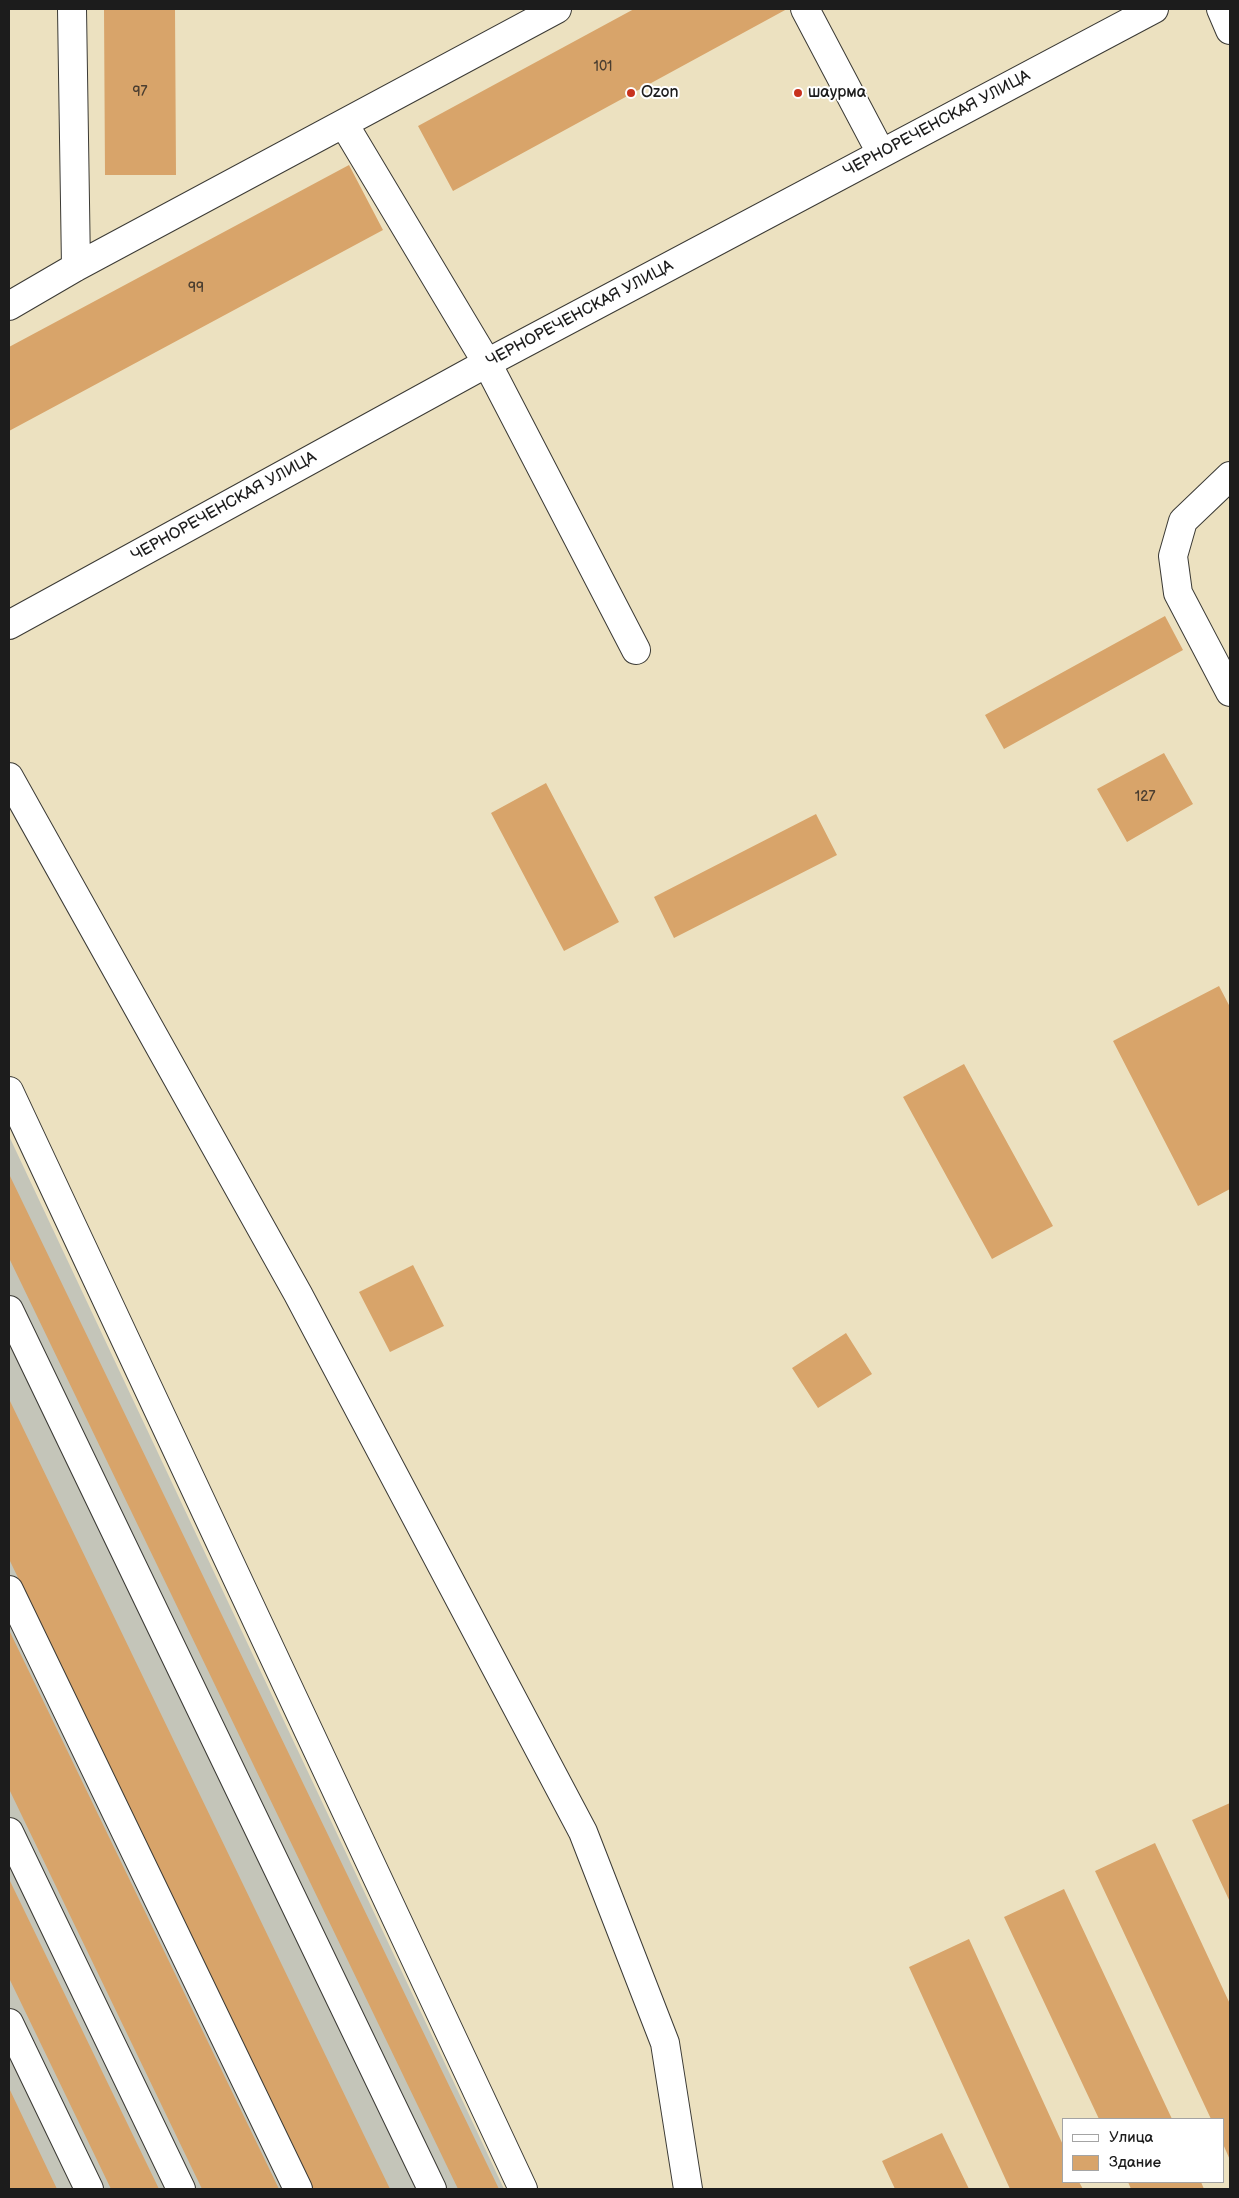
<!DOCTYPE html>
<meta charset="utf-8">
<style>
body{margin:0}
#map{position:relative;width:1239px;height:2198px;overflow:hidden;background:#ece1c0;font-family:"Balsamiq Sans",sans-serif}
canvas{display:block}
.frame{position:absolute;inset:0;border:10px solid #1c1c1c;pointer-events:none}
.legend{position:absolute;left:1062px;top:2118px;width:162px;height:65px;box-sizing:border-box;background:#fff;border:1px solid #a4a4a4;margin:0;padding:6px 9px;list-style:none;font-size:15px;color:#1c1c1c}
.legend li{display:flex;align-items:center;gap:10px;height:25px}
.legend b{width:25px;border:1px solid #a4a4a4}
</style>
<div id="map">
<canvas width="1239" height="2198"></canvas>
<div class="frame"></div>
<ul class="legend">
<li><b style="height:6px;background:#fff"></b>Улица</li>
<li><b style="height:14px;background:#d8a46a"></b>Здание</li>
</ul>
</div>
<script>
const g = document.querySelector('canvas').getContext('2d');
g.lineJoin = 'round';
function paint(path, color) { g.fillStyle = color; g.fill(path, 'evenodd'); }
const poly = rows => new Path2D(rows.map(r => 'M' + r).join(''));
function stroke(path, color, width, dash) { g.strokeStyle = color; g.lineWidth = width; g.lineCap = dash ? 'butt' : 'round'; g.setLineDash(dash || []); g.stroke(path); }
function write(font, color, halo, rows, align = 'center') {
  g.font = font + ' "Balsamiq Sans",sans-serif'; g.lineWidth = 4; g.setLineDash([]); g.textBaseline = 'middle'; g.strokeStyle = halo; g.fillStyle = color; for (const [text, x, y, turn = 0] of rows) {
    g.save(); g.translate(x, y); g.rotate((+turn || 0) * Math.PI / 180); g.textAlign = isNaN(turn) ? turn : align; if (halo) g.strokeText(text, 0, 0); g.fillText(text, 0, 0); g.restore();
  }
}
paint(poly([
 [9,1136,504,2189,9,2189]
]), '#c4c5b9');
paint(poly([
 [104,9,175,9,176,175,105,175],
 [634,9,787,9,453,191,418,126],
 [349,165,383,230,9,431,9,347],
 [1165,616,1183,650,1004,749,985,715],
 [1164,753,1193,804,1127,842,1097,789],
 [546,783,619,922,564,951,491,813],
 [816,814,837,855,674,938,654,897],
 [1219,986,1230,1007,1230,1189,1198,1206,1113,1041],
 [964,1064,1053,1226,992,1259,903,1097],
 [9,1174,499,2189,458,2189,9,1258],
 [413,1265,444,1326,390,1352,359,1292],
 [846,1333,872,1374,818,1408,792,1368],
 [9,1399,390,2189,313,2189,9,1559],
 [9,1630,279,2189,202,2189,9,1789],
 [1230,1803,1230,1902,1192,1820],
 [1155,1843,1230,2004,1230,2160,1223,2144,1223,2119,1211,2119,1095,1871],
 [9,1879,159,2189,111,2189,9,1978],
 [1064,1889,1172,2119,1099,2119,1004,1917],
 [969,1939,1063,2145,1063,2182,1079,2182,1083,2189,1010,2189,909,1967],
 [9,2088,57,2189,9,2189],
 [942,2133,969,2189,895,2189,882,2161],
 [1128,2182,1201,2182,1204,2189,1131,2189]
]), '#d8a46a');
const minor = poly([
 [72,9,76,267],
 [805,9,881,153],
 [344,124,487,363,636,650],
 [9,306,76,267,557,9],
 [1230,476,1183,521,1173,556,1178,593,1230,692],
 [9,777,298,1294,583,1832,665,2043,688,2189],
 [9,1091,523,2189],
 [9,1310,432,2189],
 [9,1590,298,2189],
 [9,1832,181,2189],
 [9,2023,89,2189]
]);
const major = poly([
 [1221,9,1230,30],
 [9,625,487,363,1154,9]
]);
stroke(minor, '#3b3a35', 30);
stroke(major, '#3b3a35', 30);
stroke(minor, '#fff', 28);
stroke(major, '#fff', 28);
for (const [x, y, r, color] of [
 [631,93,5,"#c8321e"],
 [798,93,5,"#c8321e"]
]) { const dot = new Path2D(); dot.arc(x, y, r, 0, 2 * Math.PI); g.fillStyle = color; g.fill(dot); stroke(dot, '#fff', 2); }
write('14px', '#4b3e30', null, [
 ["101",603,67],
 ["97",140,92],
 ["99",196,288],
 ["127",1145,797]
]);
write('16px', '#1c1c1c', '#fff', [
 ["Ozon",641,93],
 ["шаурма",808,93]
], 'left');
write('16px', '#1c1c1c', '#fff', [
 ["ЧЕРНОРЕЧЕНСКАЯ УЛИЦА",937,124,-28],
 ["ЧЕРНОРЕЧЕНСКАЯ УЛИЦА",580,314,-28],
 ["ЧЕРНОРЕЧЕНСКАЯ УЛИЦА",224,507,-29]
]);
</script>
